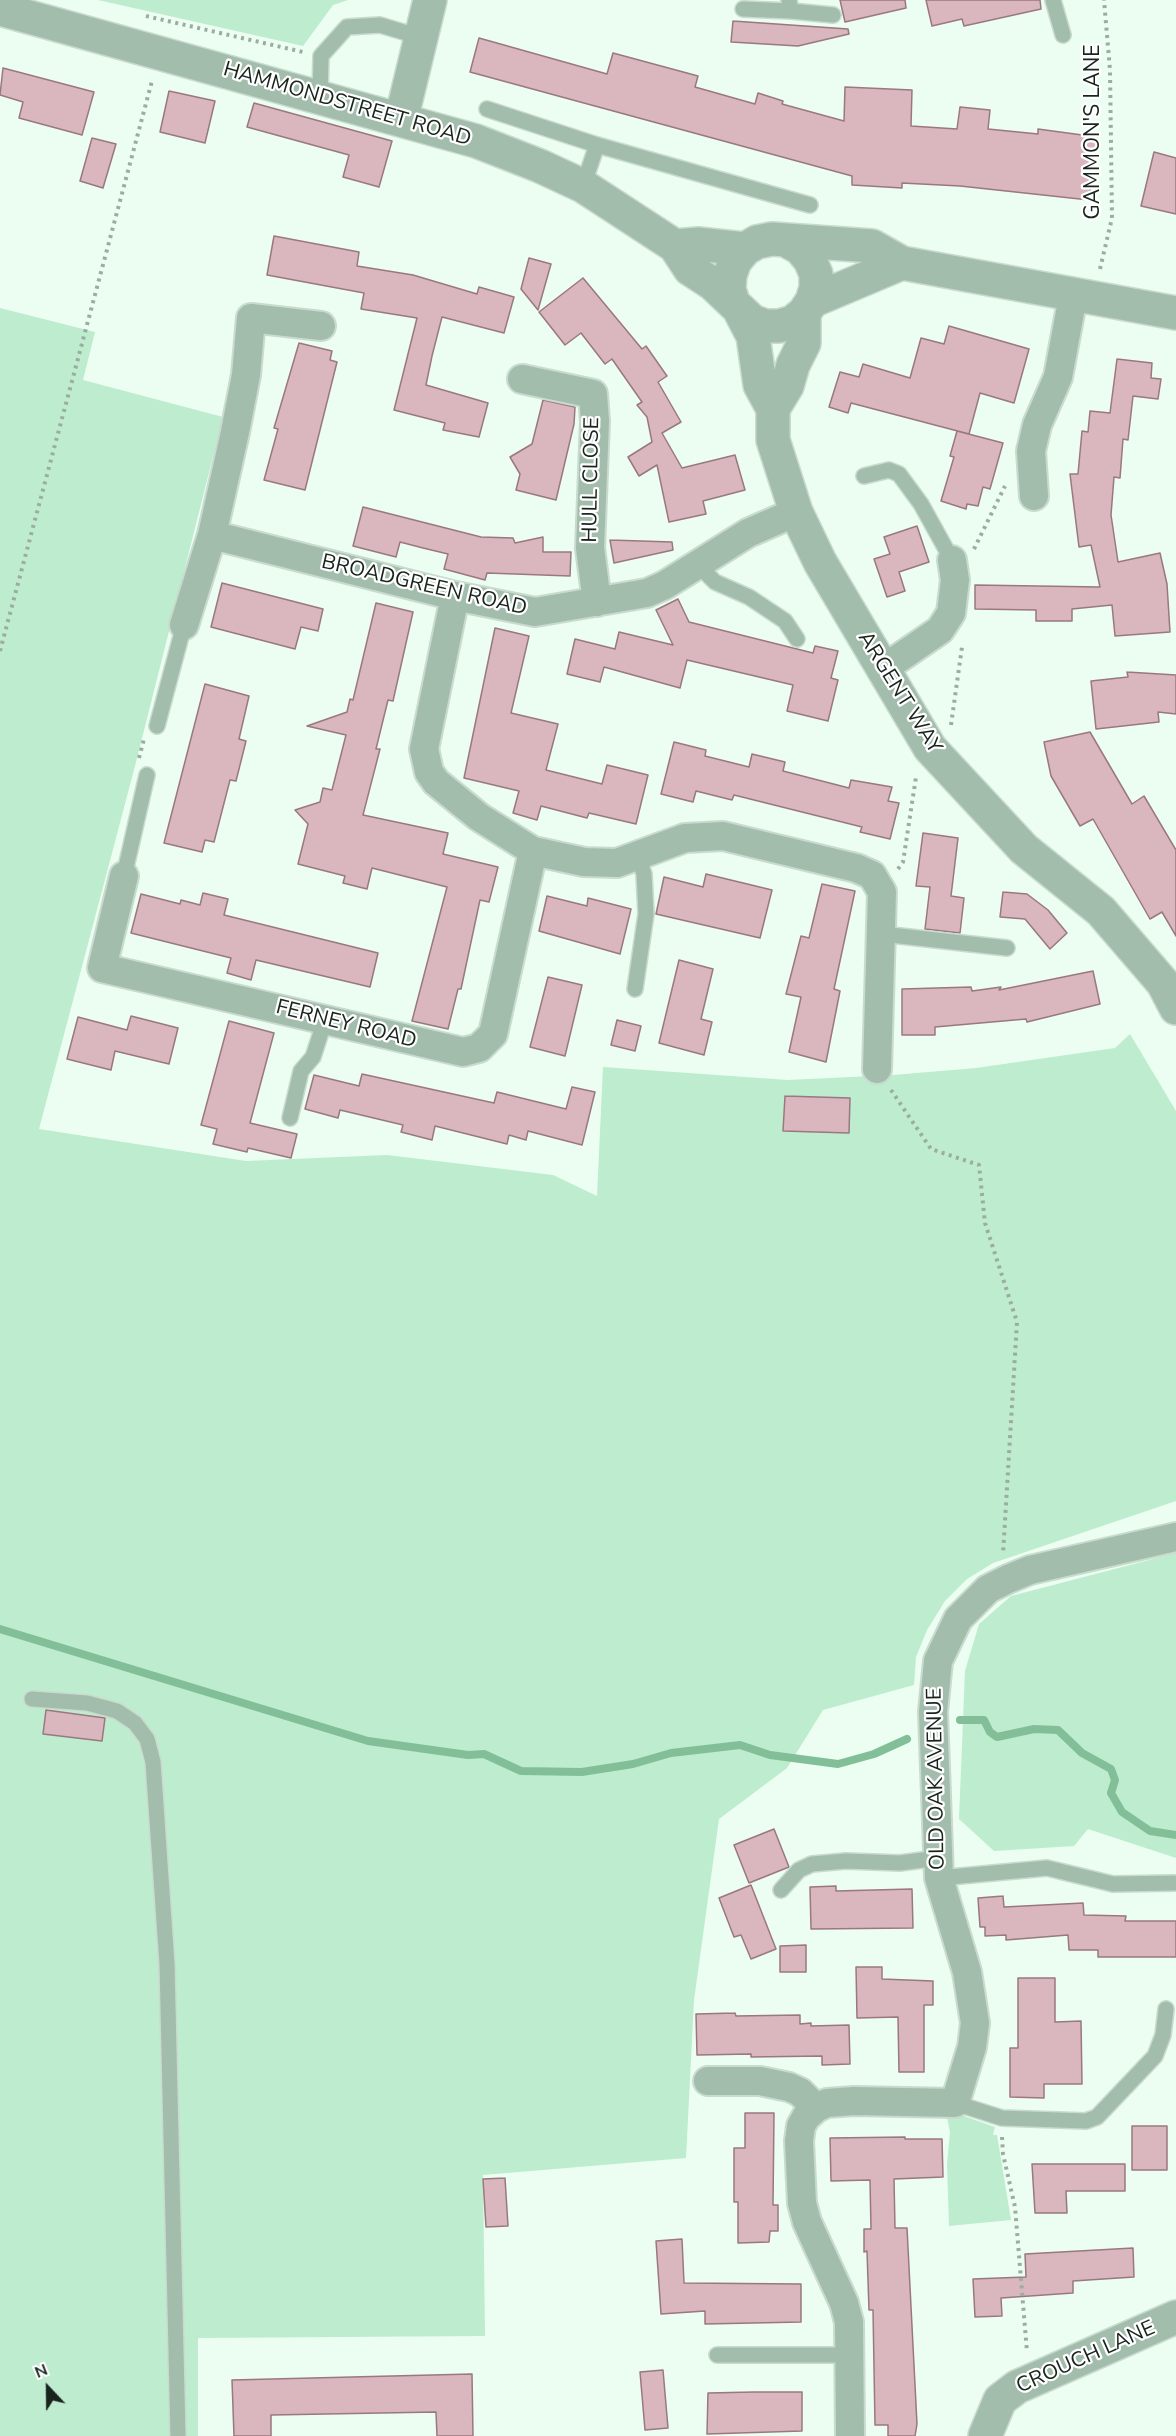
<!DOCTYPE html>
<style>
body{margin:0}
#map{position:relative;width:1176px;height:2436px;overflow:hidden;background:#ebfef1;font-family:"Nunito Sans",sans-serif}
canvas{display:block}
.north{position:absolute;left:18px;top:2358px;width:60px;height:60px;-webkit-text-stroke:4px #fff;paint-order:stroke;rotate:338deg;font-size:16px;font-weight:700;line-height:24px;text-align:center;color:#19241d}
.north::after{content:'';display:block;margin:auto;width:21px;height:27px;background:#19241d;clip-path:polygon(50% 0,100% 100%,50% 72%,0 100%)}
</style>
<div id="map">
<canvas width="1176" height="2436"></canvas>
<div class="north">N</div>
</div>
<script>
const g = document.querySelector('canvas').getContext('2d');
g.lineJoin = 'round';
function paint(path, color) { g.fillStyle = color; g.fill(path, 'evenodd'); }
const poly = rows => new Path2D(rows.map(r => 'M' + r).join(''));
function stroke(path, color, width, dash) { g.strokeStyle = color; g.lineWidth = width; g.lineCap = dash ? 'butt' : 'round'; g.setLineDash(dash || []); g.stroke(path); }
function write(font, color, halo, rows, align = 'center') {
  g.font = font + ' "Nunito Sans",sans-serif'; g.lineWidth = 4.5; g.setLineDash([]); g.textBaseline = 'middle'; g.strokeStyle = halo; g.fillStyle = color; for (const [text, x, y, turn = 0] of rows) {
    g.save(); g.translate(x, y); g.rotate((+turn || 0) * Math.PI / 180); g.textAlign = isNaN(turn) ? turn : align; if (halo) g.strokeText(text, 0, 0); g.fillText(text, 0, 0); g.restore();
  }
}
paint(poly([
 [98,0,348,0,333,5,303,46],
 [0,308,95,332,83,380,223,417,135,766,39,1129,246,1161,387,1155,553,1175,597,1196,603,1067,788,1080,893,1075,976,1068,1115,1048,1130,1034,1176,1111,1176,1501,993,1563,967,1579,945,1601,927,1630,916,1657,914,1685,823,1710,787,1768,719,1819,694,2000,686,2158,483,2175,485,2336,198,2338,198,2436,0,2436],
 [1176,1553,1176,1858,1088,1829,1074,1846,994,1851,959,1819,965,1671,979,1624,1011,1596],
 [946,2113,958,2114,995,2127,993,2135,997,2135,1011,2220,949,2226,947,2164,950,2132]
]), '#beecce');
stroke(poly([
 [0,1629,368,1741,468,1755,484,1754,521,1771,582,1772,633,1764,671,1753,740,1745,770,1755,838,1764,874,1754,907,1739],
 [960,1720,984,1720,990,1732,997,1737,1034,1729,1058,1730,1082,1753,1111,1769,1115,1780,1111,1793,1122,1812,1150,1831,1176,1835]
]), '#82bf99', 8);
const building = poly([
 [840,0,905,0,906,8,845,22,840,0],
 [926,0,1040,0,1041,9,964,26,962,19,932,26,926,0],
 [733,21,848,29,849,34,798,46,731,42,733,21],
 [479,38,607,74,613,53,698,76,695,87,755,104,758,93,783,101,782,104,844,121,845,87,912,90,911,126,957,129,960,107,990,110,988,129,1038,134,1038,129,1097,137,1089,200,960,186,902,183,902,188,852,185,852,176,470,72,479,38],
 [3,68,94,92,82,135,19,118,23,102,0,95,3,68],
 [169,91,215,101,205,143,160,132,169,91],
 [254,103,392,141,379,187,343,177,349,155,247,127,254,103],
 [92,138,116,144,103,188,80,181,92,138],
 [1154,152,1176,158,1176,214,1141,206,1154,152],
 [274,236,359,252,357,266,413,275,477,294,479,287,514,297,504,333,442,317,432,356,426,385,488,403,479,437,443,430,445,423,394,410,417,318,361,309,364,293,267,275,274,236],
 [529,258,551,264,538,310,521,289,529,258],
 [583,278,642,349,646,346,667,376,658,382,681,422,662,433,682,468,735,455,745,490,703,501,706,514,669,522,657,465,639,476,628,457,652,442,647,417,637,405,642,402,612,359,605,364,581,333,565,345,539,312,583,278],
 [949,326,1029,349,1014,403,980,393,969,434,851,403,848,413,829,407,840,372,859,377,863,364,910,378,921,338,944,344,949,326],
 [299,343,332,351,330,360,337,362,305,490,264,480,278,429,274,428,299,343],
 [1117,359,1152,363,1151,378,1161,379,1158,399,1133,396,1128,440,1123,439,1120,478,1114,477,1111,515,1118,562,1160,553,1167,584,1170,632,1115,636,1112,605,1072,609,1072,621,1036,621,1036,610,975,609,975,585,1100,587,1091,545,1079,547,1070,474,1078,474,1082,431,1088,432,1090,411,1110,413,1117,359],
 [543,400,575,407,574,424,556,500,516,490,520,474,510,457,532,444,543,400],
 [957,431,1003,443,990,489,983,487,978,506,967,504,966,509,941,501,954,457,950,456,957,431],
 [363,507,481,537,513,538,515,543,543,537,543,552,571,552,570,576,487,573,485,580,444,569,448,554,423,548,400,542,396,557,353,546,363,507],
 [917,526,929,562,899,572,905,591,887,597,874,559,890,554,884,537,917,526],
 [610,540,672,542,673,550,614,563,610,540],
 [222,583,323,609,318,631,301,627,295,649,211,627,222,583],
 [678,599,689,622,813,653,815,646,838,651,831,678,838,680,828,721,787,711,793,685,687,660,680,688,604,667,600,682,567,674,575,639,615,649,619,632,673,645,656,610,678,599],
 [376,603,413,612,393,701,388,700,376,749,380,749,363,815,448,833,443,854,498,867,489,902,480,900,461,989,458,989,448,1029,412,1021,447,887,372,868,367,889,343,883,345,876,298,864,308,824,295,810,320,802,323,788,332,790,346,735,307,726,347,712,350,699,353,700,376,603],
 [495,628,529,636,511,713,558,724,546,770,602,784,607,765,648,775,636,824,589,813,587,818,541,806,537,820,513,813,519,791,464,778,495,628],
 [1127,672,1176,675,1176,714,1158,712,1159,722,1096,729,1091,681,1128,677,1127,672],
 [205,684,249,696,239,739,246,741,236,781,230,780,214,842,205,840,202,852,164,843,205,684],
 [1090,732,1132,804,1144,796,1176,850,1176,936,1162,912,1150,919,1093,819,1080,826,1051,776,1044,742,1090,732],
 [674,742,706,750,705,756,749,767,752,754,785,762,783,771,849,788,851,780,892,787,888,801,899,803,890,839,860,832,862,827,734,795,732,800,696,791,693,802,661,794,674,742],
 [923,833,958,838,951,896,964,898,960,933,925,929,930,887,916,886,923,833],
 [706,874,772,890,760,938,656,914,664,877,703,887,706,874],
 [822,884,855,891,834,989,840,991,826,1062,789,1052,801,997,786,994,801,936,809,938,822,884],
 [1003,892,1027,894,1048,910,1067,933,1050,949,1025,919,1000,917,1003,892],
 [203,893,228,899,224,915,378,953,370,987,256,960,251,980,227,973,231,958,131,933,141,894,180,904,181,900,200,905,203,893],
 [547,896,587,906,588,898,631,909,620,954,539,931,547,896],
 [679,960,713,969,701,1019,712,1022,704,1055,659,1043,679,960],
 [1093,971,1100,1004,1027,1022,1026,1019,935,1027,935,1035,902,1035,902,989,971,987,972,991,1001,987,999,990,1093,971],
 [548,977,582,985,565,1056,530,1047,548,977],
 [131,1016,178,1028,169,1064,115,1051,111,1070,67,1059,78,1017,127,1030,131,1016],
 [617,1020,641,1026,635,1051,611,1045,617,1020],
 [229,1021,274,1033,250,1123,297,1134,291,1158,248,1148,247,1152,213,1144,217,1129,201,1125,229,1021],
 [362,1074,494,1103,497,1092,566,1109,572,1087,595,1092,582,1145,528,1131,526,1140,509,1135,507,1144,435,1126,432,1140,401,1132,403,1125,340,1110,338,1118,305,1109,314,1075,359,1086,362,1074],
 [785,1096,850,1098,849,1133,783,1131,785,1096],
 [46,1710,105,1718,102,1741,43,1734,46,1710],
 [774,1829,789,1867,749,1883,734,1845,774,1829],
 [751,1885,776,1949,751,1959,741,1935,734,1937,719,1898,751,1885],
 [836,1886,836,1891,912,1889,913,1928,811,1929,810,1887,836,1886],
 [1003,1896,1004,1907,1083,1903,1084,1915,1126,1916,1125,1921,1176,1921,1176,1957,1098,1957,1098,1950,1069,1950,1068,1935,1006,1940,1006,1935,985,1936,985,1927,980,1927,978,1898,1003,1896],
 [806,1945,806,1972,780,1972,780,1946,806,1945],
 [856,1967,882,1967,882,1979,933,1981,933,2005,924,2005,924,2072,899,2072,898,2017,857,2018,856,1967],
 [1018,1978,1055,1978,1055,2022,1081,2021,1082,2084,1044,2084,1044,2098,1010,2097,1010,2048,1018,2048,1018,1978],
 [735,2013,736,2016,800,2015,800,2024,811,2023,811,2026,849,2025,850,2064,822,2065,822,2056,751,2057,751,2054,697,2055,696,2014,735,2013],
 [745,2113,774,2113,773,2205,778,2205,778,2231,770,2231,769,2242,738,2243,738,2202,734,2202,734,2148,745,2148,745,2113],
 [1132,2126,1167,2126,1167,2170,1132,2170,1132,2126],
 [905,2137,905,2139,942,2139,943,2177,894,2179,895,2228,907,2228,917,2424,915,2436,888,2436,888,2425,875,2425,873,2310,869,2310,867,2251,864,2252,864,2229,871,2229,870,2180,831,2181,830,2138,905,2137],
 [1032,2164,1125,2164,1125,2191,1066,2191,1067,2213,1035,2213,1032,2164],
 [505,2178,508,2226,486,2227,483,2179,505,2178],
 [682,2239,684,2283,801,2284,801,2322,705,2324,705,2311,661,2314,656,2241,682,2239],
 [1133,2248,1134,2277,1073,2281,1073,2293,1001,2298,1002,2316,975,2317,973,2279,1026,2277,1025,2254,1133,2248],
 [663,2370,668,2428,645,2430,640,2372,663,2370],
 [472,2374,473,2436,437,2436,436,2412,271,2415,271,2436,234,2436,232,2380,472,2374],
 [754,2392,802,2392,802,2431,707,2434,708,2393,754,2392]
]);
paint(building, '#dab6be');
stroke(building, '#9a7880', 1.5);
const service = poly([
 [789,0,791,11,833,15],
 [1053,0,1063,35],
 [743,9,791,11],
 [320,96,321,56,347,27,380,25,420,37],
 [487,109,597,145,810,205],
 [583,186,597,145],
 [864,476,889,470,899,474,921,504,952,560],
 [698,565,715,582,749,597,785,621,797,639],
 [157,726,184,625],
 [124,876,147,775],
 [882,934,1007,948],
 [635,989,646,914,644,874,638,856],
 [290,1118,301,1071,313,1057,325,1020],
 [32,1699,87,1703,117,1711,135,1723,147,1739,153,1762,167,1964,178,2436],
 [939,1878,1047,1868,1113,1884,1174,1883],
 [781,1890,799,1870,812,1864,846,1861,900,1863,938,1858],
 [955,2103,1002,2118,1086,2121,1097,2117,1155,2056,1163,2035,1166,2009],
 [717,2355,851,2355]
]);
const minor = poly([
 [522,379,593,394,595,421,590,548,597,602],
 [1034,496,1031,451,1037,425,1058,377,1073,296],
 [212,535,455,596,535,612,647,593,665,585,748,533,796,512],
 [455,596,424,749,429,772,436,782,479,817,533,851,584,862,617,863,685,838,723,836,856,868,872,875,882,892,877,1069],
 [184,625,212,535,235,432,246,375,251,318,321,326],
 [883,669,940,630,951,613,955,580,952,560],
 [124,876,102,968,463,1052,479,1048,493,1034,533,851],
 [708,2081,760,2081,789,2087,800,2092,816,2108],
 [850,2436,849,2322,844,2303,807,2222,802,2203,799,2141,801,2126,806,2117,816,2108,827,2103,854,2101,955,2103,972,2047,975,2023,967,1972,939,1878,933,1712,938,1661,958,1619,988,1589,1008,1579,1030,1570,1176,1537]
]);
const tertiary = poly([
 [0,9,476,141,540,166,583,186,675,246,690,269,713,284,752,321,765,326,779,326,793,322,804,313,812,301,816,288,816,274,810,260,800,248,787,241],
 [401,120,430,0],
 [675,246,698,244,745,249],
 [812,301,902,263],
 [733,302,729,289,730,275,735,261,745,249,757,242,772,239,872,246,902,263,1176,313],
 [741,313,753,336,760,385,773,409,773,440,796,512,820,562,930,748,1024,849,1101,911,1163,983,1176,1008],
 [773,409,787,386,793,365,804,343,804,313],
 [985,2436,1000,2400,1017,2387,1176,2317]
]);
stroke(service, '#c9dbcf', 18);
stroke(minor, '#c9dbcf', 32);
stroke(tertiary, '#c9dbcf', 36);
stroke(poly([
 [146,16,303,52],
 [1100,269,1112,218,1110,70,1104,0],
 [974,549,1005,486],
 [0,651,152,81],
 [951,725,962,647],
 [139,758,144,739],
 [898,869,903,862,916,777],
 [891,1090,931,1149,979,1165,985,1223,1017,1322,1003,1554],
 [1002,2137,1003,2154,1015,2207,1027,2352]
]), '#9caca1', 4, [3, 4.5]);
stroke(service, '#a3bdac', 15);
stroke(minor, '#a3bdac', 28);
stroke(tertiary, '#a3bdac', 33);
write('21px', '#19241d', '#fff', [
 ["HAMMONDSTREET ROAD",347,105,16],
 ["GAMMON'S LANE",1094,132,-90],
 ["HULL CLOSE",592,480,-89],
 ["BROADGREEN ROAD",424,586,13],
 ["ARGENT WAY",899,693,58],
 ["FERNEY ROAD",346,1025,14],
 ["OLD OAK AVENUE",937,1779,-91],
 ["CROUCH LANE",1086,2358,-24]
]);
</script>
